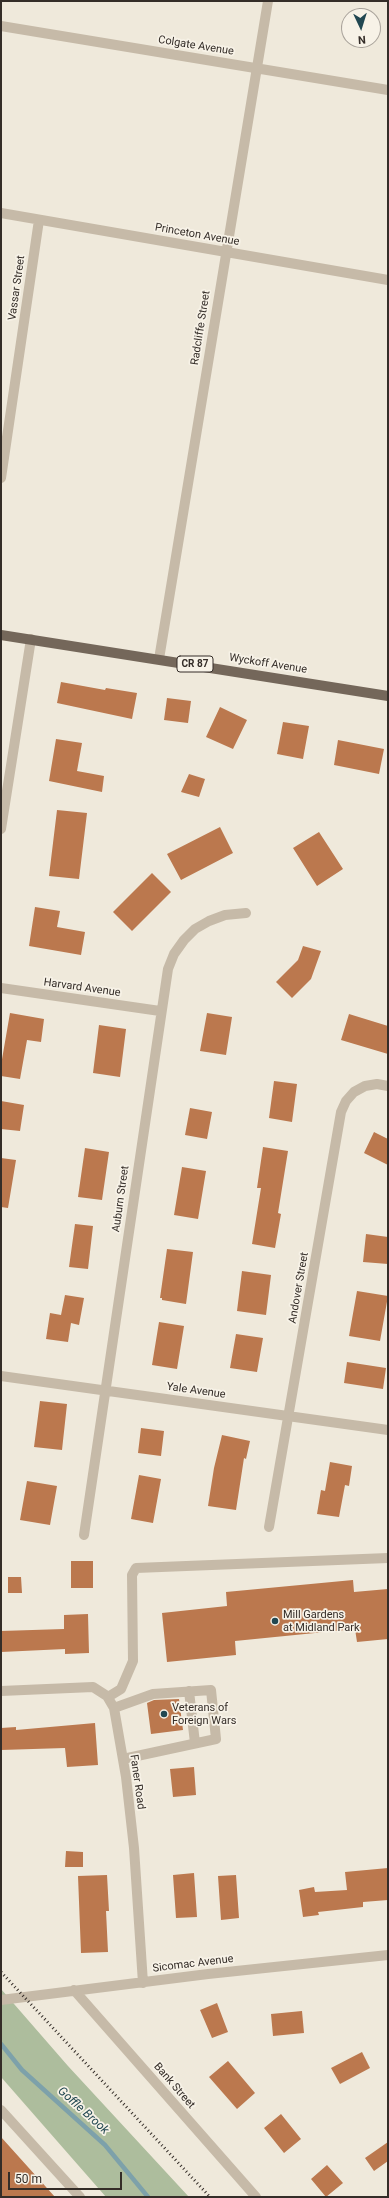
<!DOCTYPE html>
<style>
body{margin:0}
#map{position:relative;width:389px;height:2198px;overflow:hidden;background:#efe9db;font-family:Roboto,sans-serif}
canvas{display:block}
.frame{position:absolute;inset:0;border:2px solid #342d28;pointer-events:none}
.north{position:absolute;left:341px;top:8px;width:40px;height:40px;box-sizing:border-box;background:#f7f2e7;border:1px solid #a9a39b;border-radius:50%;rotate:176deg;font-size:11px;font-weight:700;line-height:16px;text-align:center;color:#342d28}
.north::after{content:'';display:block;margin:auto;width:14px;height:18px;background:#214751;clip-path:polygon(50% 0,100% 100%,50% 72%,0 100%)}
.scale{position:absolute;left:8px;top:2172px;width:114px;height:18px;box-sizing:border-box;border:2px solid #342d28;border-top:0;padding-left:5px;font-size:12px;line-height:14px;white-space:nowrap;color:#342d28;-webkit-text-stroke:3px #f7f2e7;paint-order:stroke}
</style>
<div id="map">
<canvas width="389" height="2198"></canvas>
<div class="frame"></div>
<div class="north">N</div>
<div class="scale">50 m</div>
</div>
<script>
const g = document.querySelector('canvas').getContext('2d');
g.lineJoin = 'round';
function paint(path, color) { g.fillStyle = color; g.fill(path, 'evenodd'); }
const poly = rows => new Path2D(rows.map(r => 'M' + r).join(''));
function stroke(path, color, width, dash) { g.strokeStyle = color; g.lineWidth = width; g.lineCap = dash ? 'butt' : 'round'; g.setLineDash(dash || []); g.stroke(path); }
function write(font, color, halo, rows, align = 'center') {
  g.font = font + ' Roboto,sans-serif'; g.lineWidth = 3.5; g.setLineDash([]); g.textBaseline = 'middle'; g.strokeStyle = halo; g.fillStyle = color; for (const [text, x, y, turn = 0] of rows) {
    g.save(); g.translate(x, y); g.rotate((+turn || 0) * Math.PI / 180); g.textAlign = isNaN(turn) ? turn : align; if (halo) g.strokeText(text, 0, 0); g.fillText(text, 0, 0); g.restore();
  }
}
paint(poly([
 [1,1989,68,2066,189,2197,106,2197,1,2077]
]), '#adbd9d');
stroke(poly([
 [1,2044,22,2070,105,2145,148,2197]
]), '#7da1aa', 4.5);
paint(poly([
 [61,682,105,690,106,688,137,693,132,719,57,703],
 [167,698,191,701,188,723,164,720],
 [220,707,247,720,233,749,206,737],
 [283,722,309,726,303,759,277,754],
 [56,739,82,743,77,771,104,776,102,792,49,781],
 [338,740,384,749,379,774,334,765],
 [189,774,205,779,199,797,181,792],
 [57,810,87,813,79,879,49,876],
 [220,827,233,853,181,880,167,854],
 [319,832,343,869,317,886,293,848],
 [152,873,171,892,132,931,113,912],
 [35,907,60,911,57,927,85,932,81,955,29,946],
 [303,946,321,951,311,979,292,998,276,982,298,960],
 [10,1013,44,1019,41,1042,27,1040,20,1079,1,1076,1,1065],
 [207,1013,232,1017,226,1055,200,1051],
 [349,1014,388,1026,388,1054,341,1040],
 [99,1025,126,1029,120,1077,93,1073],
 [274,1081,297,1084,292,1122,269,1118],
 [1,1101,24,1105,20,1131,1,1129],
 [190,1108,212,1112,207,1139,185,1135],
 [374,1132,388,1139,388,1165,364,1153],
 [263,1147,288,1151,278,1213,281,1214,275,1248,252,1244,261,1188,257,1188],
 [85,1148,109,1152,102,1200,78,1197],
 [1,1158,16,1160,8,1208,1,1207],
 [182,1167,206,1171,198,1219,174,1215],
 [75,1224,93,1226,88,1269,69,1267],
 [366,1234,388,1237,388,1264,363,1262],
 [167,1249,193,1252,186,1304,162,1300,162,1298,160,1298],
 [242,1271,271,1275,266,1315,237,1311],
 [357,1291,388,1296,380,1341,349,1336],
 [65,1295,84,1298,79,1325,71,1323,68,1342,46,1339,50,1313,61,1315],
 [159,1322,184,1326,177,1369,152,1365],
 [236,1334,263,1338,257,1372,230,1368],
 [347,1362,386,1368,383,1389,344,1383],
 [40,1401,67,1404,62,1450,34,1447],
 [141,1428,164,1431,161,1456,138,1453],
 [222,1435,250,1441,246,1459,244,1458,236,1510,208,1506,214,1468],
 [330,1462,352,1466,349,1486,345,1485,339,1517,317,1514,321,1490,325,1491],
 [139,1475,161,1479,153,1523,131,1519],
 [27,1481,57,1486,50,1525,20,1520],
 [71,1561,93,1561,93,1588,71,1588],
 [8,1577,21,1577,22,1593,8,1593],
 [353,1580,354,1592,388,1589,388,1639,357,1642,355,1629,235,1641,236,1655,167,1662,162,1613,227,1606,226,1592],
 [88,1614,89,1653,65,1654,65,1649,1,1652,1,1631,64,1629,64,1615],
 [179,1699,183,1730,151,1734,147,1703,154,1700],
 [95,1723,98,1765,67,1767,65,1748,1,1750,1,1728,16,1727,16,1730],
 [194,1767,196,1795,173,1797,170,1769],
 [66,1851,83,1852,83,1867,65,1867],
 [388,1868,388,1900,363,1902,363,1907,318,1912,319,1915,303,1917,299,1890,314,1887,315,1892,347,1890,345,1872],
 [194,1873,197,1917,176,1918,173,1875],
 [107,1875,109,1911,106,1911,108,1952,81,1953,78,1876],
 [236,1875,239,1918,221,1920,218,1876],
 [217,2003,228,2032,212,2038,200,2010],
 [302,2011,304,2033,273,2036,271,2014],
 [362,2052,370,2068,340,2084,331,2068],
 [228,2061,255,2093,237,2109,209,2077],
 [281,2114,301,2139,284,2153,264,2128],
 [1,2137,55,2197,1,2197],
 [388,2142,388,2161,374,2171,365,2158],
 [327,2165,343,2183,326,2197,311,2179]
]), '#bb784e');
stroke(poly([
 [1,26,388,90],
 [1,213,388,280],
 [1,478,39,220],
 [159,659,268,1],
 [1,829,31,639],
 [1,988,160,1011],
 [1,1376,388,1430],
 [269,1527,341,1112,346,1101,354,1092,365,1086,377,1084,388,1086],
 [84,1535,168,969,174,954,184,940,195,929,209,921,225,915,246,913],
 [1,1691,93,1687,107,1696,114,1708,126,1777,134,1848,143,1983],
 [189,1691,195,1743],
 [108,1697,121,1689,133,1661,132,1575,136,1568,388,1558],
 [114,1708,153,1694,211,1690,216,1739,123,1759],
 [74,1990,256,2197],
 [1,2000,208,1974,388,1955],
 [1,2110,80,2197]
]), '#c6baa8', 10);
stroke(poly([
 [1,635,388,696]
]), '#74675a', 10);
stroke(poly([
 [1,1972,210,2197]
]), '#342d28', 3, [1, 3]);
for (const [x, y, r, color] of [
 [275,1621,4,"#214751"],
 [164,1714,4,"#214751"]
]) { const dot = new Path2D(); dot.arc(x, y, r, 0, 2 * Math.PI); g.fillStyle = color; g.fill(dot); stroke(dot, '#f7f2e7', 1.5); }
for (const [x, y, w] of [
 [195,664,36]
]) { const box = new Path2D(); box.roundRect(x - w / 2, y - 8, w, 16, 3); g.fillStyle = '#f7f2e7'; g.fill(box); stroke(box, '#342d28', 1); }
write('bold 10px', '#342d28', null, [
 ["CR 87",195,664]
]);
write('11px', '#342d28', '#f7f2e7', [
 ["Colgate Avenue",196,46,9],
 ["Princeton Avenue",197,235,10],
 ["Vassar Street",17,288,-82],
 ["Radcliffe Street",201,328,-81],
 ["Wyckoff Avenue",268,664,9],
 ["Harvard Avenue",82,988,8],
 ["Auburn Street",121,1199,-82],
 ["Andover Street",299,1288,-80],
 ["Yale Avenue",196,1391,8],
 ["Faner Road",137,1782,82],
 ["Sicomac Avenue",193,1964,-7],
 ["Bank Street",174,2086,49]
]);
write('11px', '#342d28', '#f7f2e7', [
 ["Mill Gardens",283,1615],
 ["at Midland Park",283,1628],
 ["Veterans of",172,1708],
 ["Foreign Wars",172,1721]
], 'left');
write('italic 12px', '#214751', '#f7f2e7', [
 ["Goffle Brook",83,2111,42]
]);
</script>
